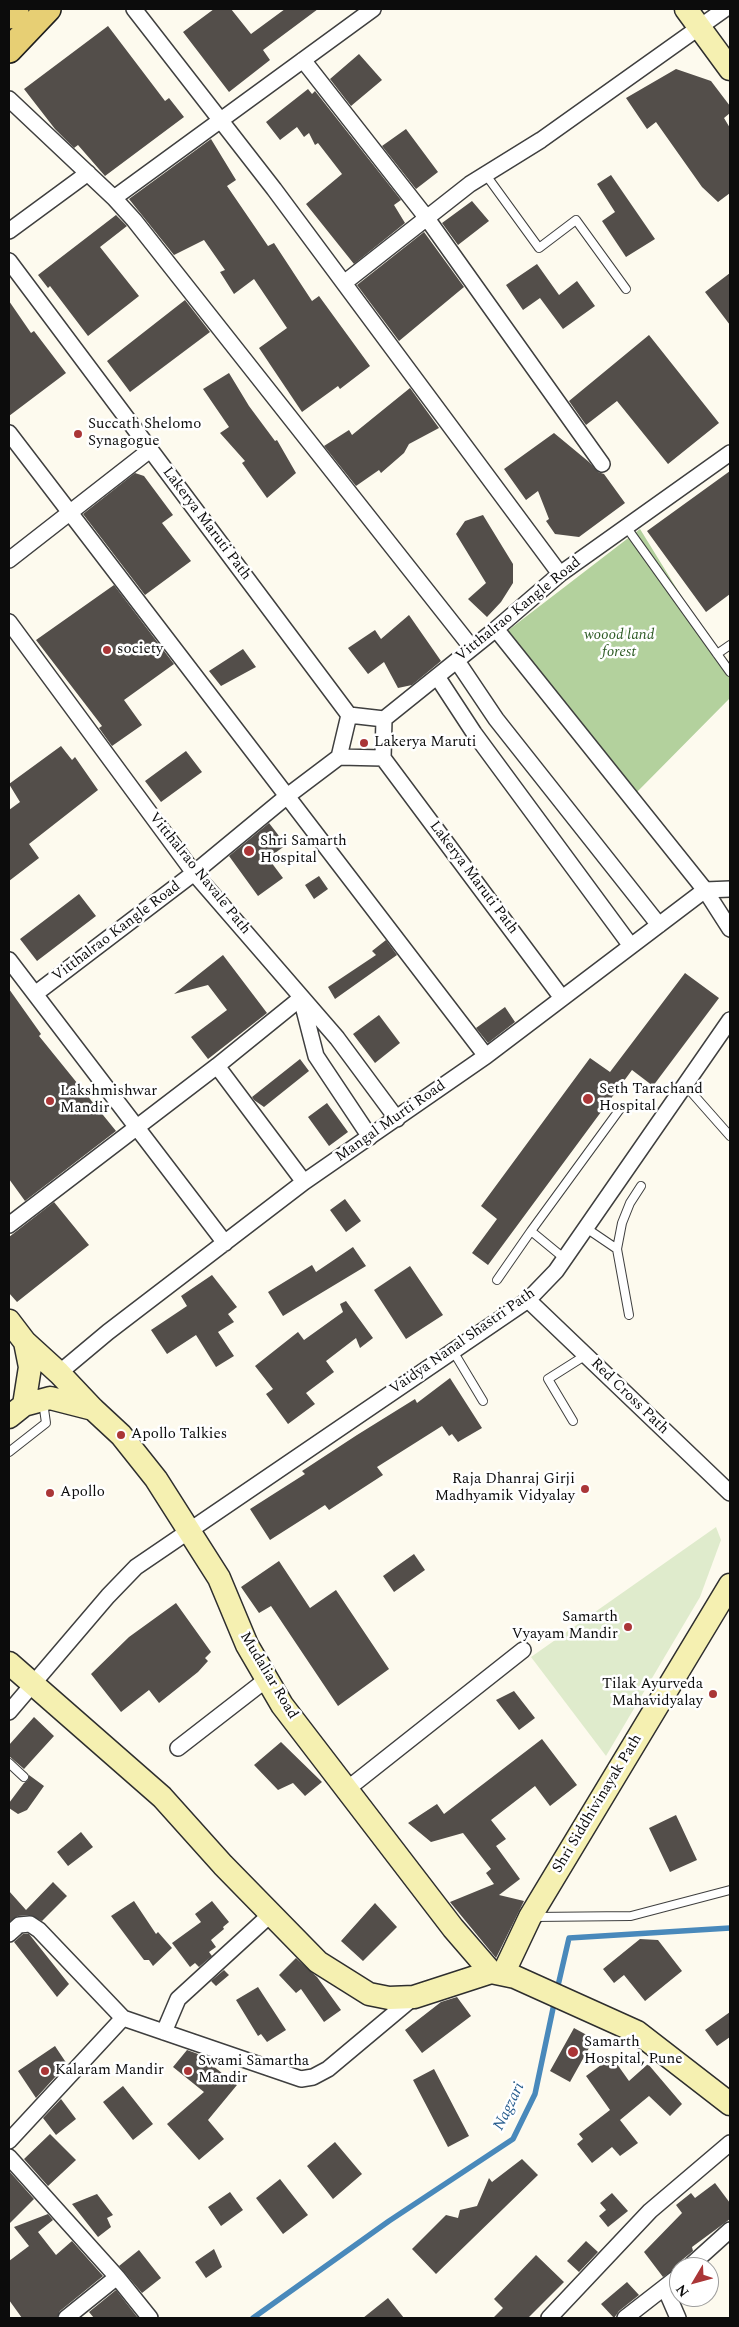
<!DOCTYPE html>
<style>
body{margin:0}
#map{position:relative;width:739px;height:2327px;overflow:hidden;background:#fdfaee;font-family:Spectral,serif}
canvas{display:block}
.frame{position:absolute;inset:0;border:10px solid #0c0c0c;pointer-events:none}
.north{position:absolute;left:669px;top:2257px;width:50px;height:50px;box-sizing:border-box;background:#fff;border:1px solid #9e9e9e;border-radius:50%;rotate:233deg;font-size:14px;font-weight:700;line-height:20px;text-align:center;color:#0c0c0c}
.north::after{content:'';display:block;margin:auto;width:18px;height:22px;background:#aa3637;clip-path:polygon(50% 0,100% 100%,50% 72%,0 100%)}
</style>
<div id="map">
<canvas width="739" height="2327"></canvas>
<div class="frame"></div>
<div class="north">N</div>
</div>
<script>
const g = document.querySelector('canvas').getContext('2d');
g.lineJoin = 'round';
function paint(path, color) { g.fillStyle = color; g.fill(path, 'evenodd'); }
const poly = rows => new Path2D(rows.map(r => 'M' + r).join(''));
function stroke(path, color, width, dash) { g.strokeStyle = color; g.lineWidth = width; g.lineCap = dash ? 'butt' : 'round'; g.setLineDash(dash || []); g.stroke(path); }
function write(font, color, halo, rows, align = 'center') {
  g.font = font + ' Spectral,serif'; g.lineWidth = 5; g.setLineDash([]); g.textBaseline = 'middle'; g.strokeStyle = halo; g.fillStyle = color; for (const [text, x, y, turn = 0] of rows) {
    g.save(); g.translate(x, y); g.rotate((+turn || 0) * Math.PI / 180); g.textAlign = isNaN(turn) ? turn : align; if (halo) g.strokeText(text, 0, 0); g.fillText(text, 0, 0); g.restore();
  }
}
paint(poly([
 [640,529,717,654,730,669,730,698,636,793,506,632]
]), '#b3d19d');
paint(poly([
 [716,1527,721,1540,700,1597,606,1756,531,1657]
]), '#dfebcc');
stroke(poly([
 [557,1990,569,1938,730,1928],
 [253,2318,389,2221,513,2139,535,2094,555,1999]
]), '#4989bb', 5.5);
paint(poly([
 [214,9,231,9,251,34,285,9,318,9,263,50,270,60,229,92,183,32],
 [108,26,165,101,169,98,184,117,105,176,78,145,74,148,55,129,24,89],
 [359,54,382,80,351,106,330,79],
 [676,69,711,81,730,106,730,113,724,118,730,128,730,193,718,202,702,187,656,122,647,129,626,98],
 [308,89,312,94,315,91,401,200,394,205,405,223,354,264,306,204,342,174,318,143,315,145,309,133,304,137,297,127,280,140,266,122],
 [406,129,438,172,416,189,382,146],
 [211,139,236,180,227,186,268,246,274,243,312,301,319,296,370,366,340,389,338,386,302,412,259,348,287,328,254,279,234,294,220,272,225,270,204,240,174,255,129,199],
 [611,175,655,239,626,257,602,221,615,212,597,184],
 [472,201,489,221,458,245,442,223],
 [116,215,127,226,100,247,139,296,88,336,50,286,48,288,38,275],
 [424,232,464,287,399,341,357,285],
 [537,264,559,295,577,281,595,306,563,329,540,298,523,310,506,285],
 [730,273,730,325,705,292],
 [185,300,210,332,130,392,107,361],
 [9,301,31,333,34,331,66,373,9,416],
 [649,335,719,423,668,464,617,401,586,425,569,401],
 [229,373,249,406,275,441,277,440,296,473,267,498,242,463,245,461,220,433,229,427,203,389],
 [410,388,439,428,409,444,404,453,381,473,379,470,356,486,324,446,349,430,352,435],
 [554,433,589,462,598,472,604,474,625,503,579,537,555,534,546,521,549,519,538,491,526,500,504,469],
 [730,471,730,594,706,612,647,531],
 [135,473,144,476,173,515,162,523,191,561,145,595,83,514],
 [483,515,513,564,513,583,501,602,487,617,468,599,486,583,456,534,465,521],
 [114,585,174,664,124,700,142,725,112,746,99,728,102,726,36,640],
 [409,615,441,661,412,685,398,688,384,662,368,674,348,648,375,630,381,639],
 [243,649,256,667,221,686,209,671],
 [61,746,72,760,75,757,98,790,29,844,39,858,9,881,9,810,20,802,9,784],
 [186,751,202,772,161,802,145,781],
 [269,823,286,845,268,858,283,878,258,896,229,856],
 [319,876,328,889,314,899,305,885],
 [79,894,96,916,37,961,20,939],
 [386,940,397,955,335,999,328,987,376,955,372,951],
 [223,955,267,1013,208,1059,191,1037,227,1010,208,985,174,994],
 [685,973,719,998,653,1086,632,1070,488,1265,472,1253,497,1219,481,1206,590,1058,610,1072],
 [9,989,41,1034,39,1036,116,1131,25,1201,9,1179],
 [505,1007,515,1022,488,1043,476,1028],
 [379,1015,400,1043,375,1063,353,1034],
 [300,1059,309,1071,264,1107,254,1100,252,1097],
 [327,1103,348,1132,329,1146,308,1117],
 [345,1199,361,1221,346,1232,330,1210],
 [54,1202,89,1245,17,1302,9,1293,9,1237],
 [353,1247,366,1266,283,1316,268,1292,312,1265,316,1272],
 [410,1266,443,1315,406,1339,374,1290],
 [212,1275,237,1307,228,1314,234,1322,218,1332,234,1356,216,1367,196,1335,167,1354,151,1330,187,1306,181,1296],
 [346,1301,373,1338,360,1348,356,1338,326,1361,334,1372,306,1393,315,1404,288,1424,266,1394,273,1389,255,1366,298,1332,304,1340,343,1312,340,1304],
 [450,1378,482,1428,458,1442,452,1434,449,1436,442,1426,377,1467,383,1475,329,1510,325,1505,270,1540,250,1509,305,1474,302,1471,357,1435,415,1399,417,1403],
 [414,1554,425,1570,394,1592,383,1576],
 [279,1561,310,1608,336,1590,389,1669,338,1706,271,1606,259,1613,241,1587],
 [176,1603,211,1652,205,1658,208,1661,198,1672,159,1703,149,1690,121,1712,91,1674,129,1637],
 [514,1691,535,1718,519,1730,496,1700],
 [34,1717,54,1736,24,1769,9,1756,9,1745],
 [542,1739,577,1785,550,1806,535,1786,491,1820,506,1839,496,1846,520,1879,499,1895,524,1901,496,1958,450,1902,494,1884,486,1873,491,1869,463,1833,431,1842,408,1823,437,1804,444,1814],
 [281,1742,322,1782,305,1796,293,1783,278,1790,254,1765],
 [29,1775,44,1786,27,1810,18,1814,9,1808,9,1803,24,1783,28,1780],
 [676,1815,697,1860,670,1872,649,1828],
 [81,1832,93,1847,68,1866,57,1852],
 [53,1882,67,1896,42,1921,29,1915,18,1916,9,1922,9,1891,26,1910],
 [134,1901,156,1934,158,1932,172,1948,153,1966,149,1960,144,1960,111,1916],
 [212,1901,229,1922,223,1927,224,1929,211,1940,216,1947,209,1952,212,1956,199,1967,195,1963,190,1967,172,1943,201,1922,195,1914],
 [375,1903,397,1927,363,1961,341,1941],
 [23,1934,29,1934,69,1984,57,1997,14,1942],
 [640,1939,658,1940,682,1971,645,2001,624,1975,614,1983,603,1969],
 [296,1958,317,1977,341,2010,324,2022,301,1989,296,1993,279,1975],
 [224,1970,229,1975,216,1986,211,1981],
 [258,1987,286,2030,267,2042,261,2034,258,2036,236,2000],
 [457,1997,471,2016,422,2053,405,2030,441,2002],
 [730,2012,730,2037,717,2046,705,2030],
 [574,2028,594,2039,570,2082,550,2071],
 [55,2046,67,2064,36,2098,18,2071],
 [187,2050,198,2054,237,2085,208,2120,224,2139,199,2160,167,2124,204,2092,173,2067],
 [612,2057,629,2081,648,2064,682,2104,670,2116,649,2096,620,2120,638,2143,620,2156,612,2147,592,2163,577,2144,583,2139,579,2134,610,2110,586,2076],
 [434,2069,469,2136,448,2147,413,2080],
 [123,2086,153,2124,133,2140,103,2102],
 [61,2099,76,2119,56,2135,43,2118],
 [50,2134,76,2160,48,2186,24,2159],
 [335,2142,362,2174,333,2199,307,2166],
 [522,2159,538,2175,436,2274,412,2249,446,2215,458,2218,460,2210,477,2206,489,2178,492,2182],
 [10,2172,34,2199,9,2224,9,2173],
 [280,2179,308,2215,283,2234,256,2198],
 [715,2183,730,2203,730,2219,692,2247,693,2251,682,2260,680,2266,663,2277,644,2252,682,2213,676,2205,691,2193,695,2198],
 [230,2192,243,2210,221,2226,208,2207],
 [612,2193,628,2211,608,2227,599,2216,606,2210,600,2203],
 [97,2194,113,2215,107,2218,111,2227,98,2237,72,2204],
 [48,2214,53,2220,38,2232,56,2255,72,2241,103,2276,60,2311,57,2318,22,2318,9,2300,9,2261,29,2246,14,2227],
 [586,2241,598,2252,579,2272,567,2261],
 [214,2249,222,2267,206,2278,195,2262],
 [139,2250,161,2278,142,2293,119,2266],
 [536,2255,564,2282,528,2318,493,2318,503,2308,494,2299],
 [627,2282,639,2295,619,2311,614,2318,601,2304],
 [116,2290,138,2318,94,2318,89,2312],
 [388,2298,404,2318,363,2318]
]), '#534e4a');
const lane = poly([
 [486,175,539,248,576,220,626,289],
 [627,528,730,672],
 [717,654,730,645],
 [685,1085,730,1136],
 [586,1228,617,1249],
 [565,1259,531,1231,620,1109],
 [497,1280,531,1231],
 [629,1315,617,1249,622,1223,630,1203,641,1186],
 [453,1351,483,1401],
 [573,1421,548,1379,586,1355],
 [9,1452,46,1423,43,1402],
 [9,1763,24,1777],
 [534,1917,631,1916,730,1890]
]);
const street = poly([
 [134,9,274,189,560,574],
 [303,60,426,217,602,464],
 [9,99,114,198,134,220,472,648],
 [114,198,373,9],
 [9,231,88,173],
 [9,261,349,715],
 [344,283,470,184,541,140,725,9],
 [9,433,486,1056],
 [9,560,150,450],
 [9,622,194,873,337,1038,397,1119],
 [496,629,705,890,730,929],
 [457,661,496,719,659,925],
 [438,678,474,733,631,946],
 [349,715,384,719,383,758,339,757,349,715],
 [384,719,496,629,560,574,730,453],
 [383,758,562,998],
 [9,960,225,1243],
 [35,994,194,873,286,797,339,757],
 [217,1066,304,1182],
 [9,1225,217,1066,301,998,316,1056,370,1137],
 [528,1300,730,1493],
 [59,1373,108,1332,304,1182,486,1056,705,890,730,889],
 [9,1712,108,1596,136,1567,528,1300,556,1271,730,1020],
 [178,1748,267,1679],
 [346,1790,523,1650],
 [9,1934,19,1925,30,1924,39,1930,123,2018,301,2079,313,2077,328,2069,414,1997],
 [164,2032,178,1999,271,1914],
 [9,2141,123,2018],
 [9,2157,117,2277,150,2318],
 [689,2267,730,2230],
 [665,2288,678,2318],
 [66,2318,117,2277],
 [549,2318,650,2211,730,2143],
 [625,2318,679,2276]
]);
const secondary = poly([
 [686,9,730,69],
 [9,1321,25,1342,59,1373,93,1409,121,1435,156,1479,219,1578,247,1645,282,1705,453,1928,491,1972],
 [24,1405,30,1367,25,1342],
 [9,1417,24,1405,50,1398,93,1409],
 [9,1663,162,1797,223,1865,318,1962,369,1994,389,1998,414,1997,491,1972,515,1977,637,2032,730,2104],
 [503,1974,530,1917,730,1585]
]);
const primary = poly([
 [9,16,16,9],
 [9,50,48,9]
]);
stroke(lane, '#3f3f3f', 10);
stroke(street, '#3f3f3f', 18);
stroke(secondary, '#2e2e2e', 25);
stroke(primary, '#1d1d1d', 28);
stroke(lane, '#fff', 8);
stroke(street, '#fff', 15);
stroke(secondary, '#f5f0b1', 22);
stroke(primary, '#e7cf74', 25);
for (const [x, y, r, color] of [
 [78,434,5,"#aa3637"],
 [107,650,5,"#aa3637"],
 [364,743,5,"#aa3637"],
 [249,851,6,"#aa3637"],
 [588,1099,6,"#aa3637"],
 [50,1101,5,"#aa3637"],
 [121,1435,5,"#aa3637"],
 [585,1489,5,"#aa3637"],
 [50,1493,5,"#aa3637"],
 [628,1627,5,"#aa3637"],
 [713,1694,5,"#aa3637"],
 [573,2052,6,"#aa3637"],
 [45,2071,5,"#aa3637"],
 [188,2071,5,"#aa3637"]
]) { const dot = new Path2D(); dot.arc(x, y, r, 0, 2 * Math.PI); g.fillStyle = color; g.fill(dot); stroke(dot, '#fff', 2); }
write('15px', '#0c0c0c', '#fff', [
 ["Succath Shelomo",88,425],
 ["Synagogue",88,442],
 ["society",117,650],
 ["Lakerya Maruti",374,743],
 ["Shri Samarth",260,842],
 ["Hospital",260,859],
 ["Seth Tarachand",599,1090],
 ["Hospital",599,1107],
 ["Lakshmishwar",60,1092],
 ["Mandir",60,1109],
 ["Apollo Talkies",131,1435],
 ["Raja Dhanraj Girji",575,1480,"right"],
 ["Madhyamik Vidyalay",575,1497,"right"],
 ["Apollo",60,1493],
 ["Samarth",618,1618,"right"],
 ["Vyayam Mandir",618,1635,"right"],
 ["Tilak Ayurveda",703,1685,"right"],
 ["Mahavidyalay",703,1702,"right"],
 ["Samarth",584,2043],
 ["Hospital, Pune",584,2060],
 ["Swami Samartha",198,2062],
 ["Mandir",198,2079],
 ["Kalaram Mandir",55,2071]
], 'left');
write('15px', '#0c0c0c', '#fff', [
 ["Lakerya Maruti Path",206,524,53],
 ["Vitthalrao Kangle Road",519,610,-39],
 ["Vitthalrao Navale Path",199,874,51],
 ["Lakerya Maruti Path",473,878,53],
 ["Vitthalrao Kangle Road",117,932,-37],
 ["Mangal Murti Road",391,1122,-35],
 ["Vaidya Nanal Shastri Path",463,1342,-35],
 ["Red Cross Path",629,1397,44],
 ["Mudaliar Road",268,1676,59],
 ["Shri Siddhivinayak Path",598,1804,-59]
]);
write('italic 15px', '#2e5b25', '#fff', [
 ["woood land",619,636],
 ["forest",619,653]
]);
write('italic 16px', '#265c8e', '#fff', [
 ["Nagzari",510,2107,-64]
]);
</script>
